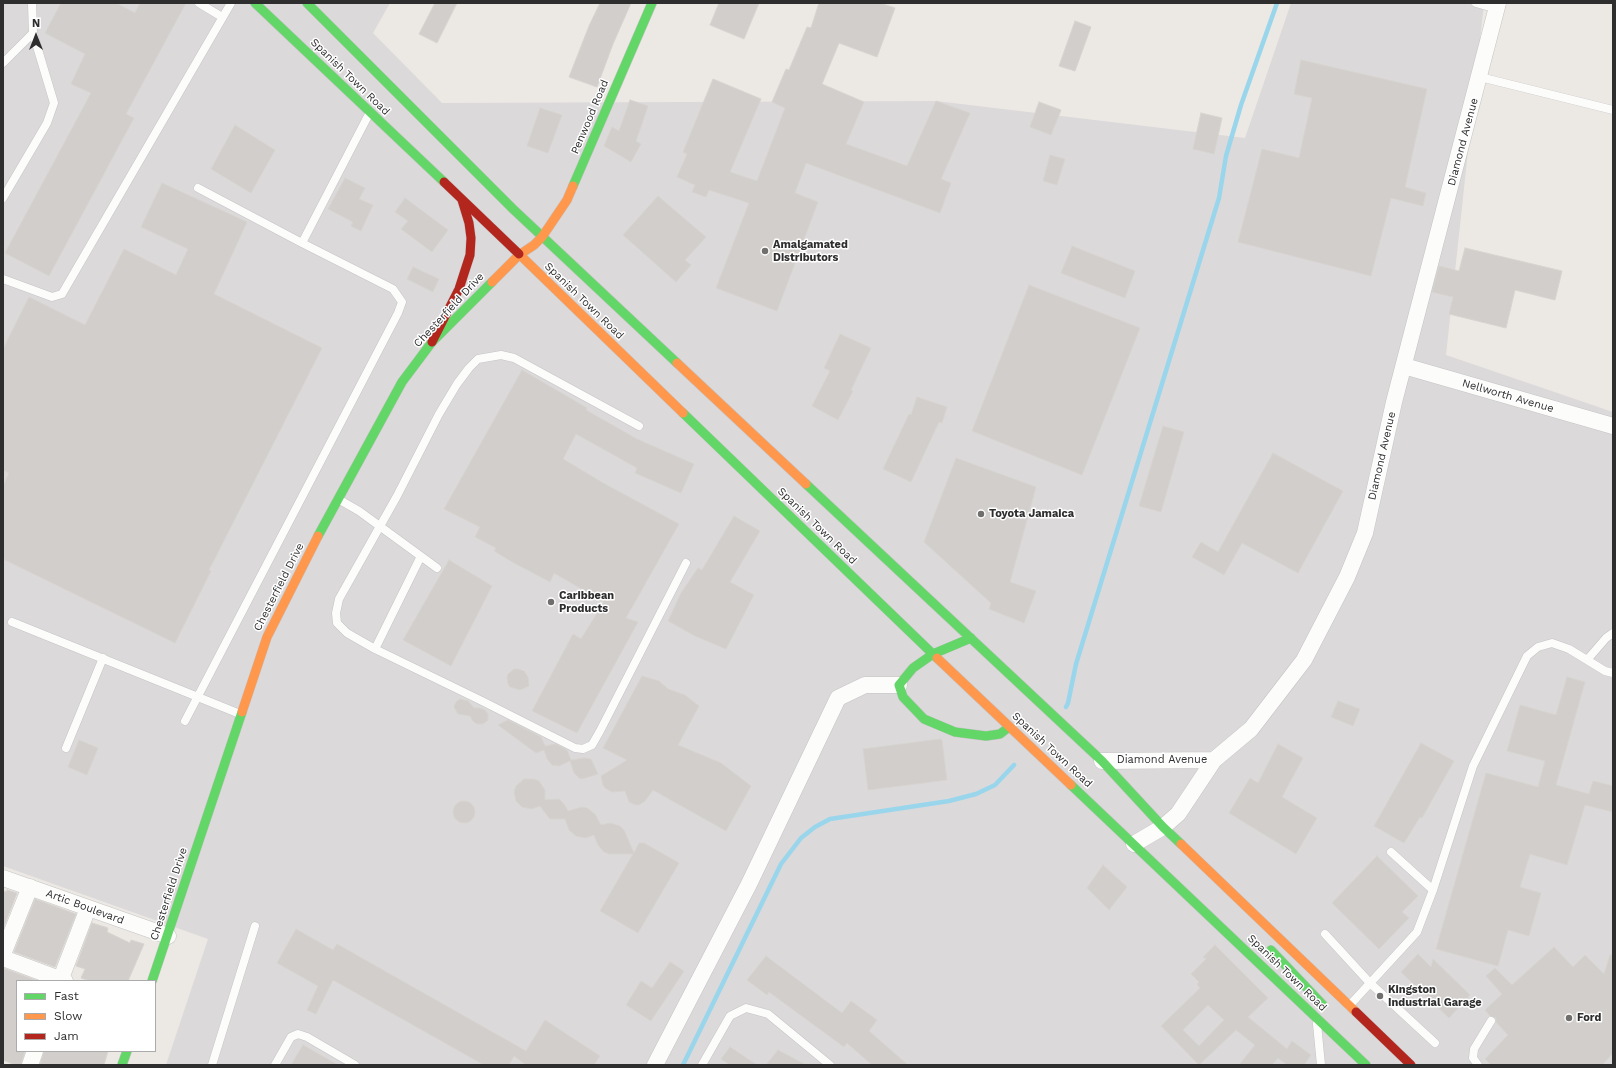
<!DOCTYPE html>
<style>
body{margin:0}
#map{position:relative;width:1616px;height:1068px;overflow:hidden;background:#ece8e4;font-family:"Work Sans",sans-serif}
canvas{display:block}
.frame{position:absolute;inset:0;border:4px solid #2e2e2e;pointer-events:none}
.legend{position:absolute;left:16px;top:980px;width:140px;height:72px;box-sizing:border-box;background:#fff;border:1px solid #ababab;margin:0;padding:5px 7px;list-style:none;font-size:12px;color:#2e2e2e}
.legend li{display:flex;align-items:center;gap:8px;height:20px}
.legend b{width:20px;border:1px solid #ababab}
.north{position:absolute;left:16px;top:16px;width:40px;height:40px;-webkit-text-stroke:3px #fff;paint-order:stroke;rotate:0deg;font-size:11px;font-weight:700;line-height:16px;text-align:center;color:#2e2e2e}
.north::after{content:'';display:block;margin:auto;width:14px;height:18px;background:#2e2e2e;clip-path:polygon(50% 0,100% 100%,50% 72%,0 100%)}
</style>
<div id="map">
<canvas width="1616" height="1068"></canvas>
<div class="frame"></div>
<ul class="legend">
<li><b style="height:5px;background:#63d668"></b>Fast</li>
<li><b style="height:5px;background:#ff974d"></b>Slow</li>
<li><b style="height:5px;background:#b3261e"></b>Jam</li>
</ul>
<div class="north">N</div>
</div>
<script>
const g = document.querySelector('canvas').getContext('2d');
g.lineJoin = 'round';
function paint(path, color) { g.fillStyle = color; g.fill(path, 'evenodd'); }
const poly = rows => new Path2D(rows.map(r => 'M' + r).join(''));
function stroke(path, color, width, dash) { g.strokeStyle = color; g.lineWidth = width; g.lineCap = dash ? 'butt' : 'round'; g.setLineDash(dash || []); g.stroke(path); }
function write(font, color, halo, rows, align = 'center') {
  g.font = font + ' "Work Sans",sans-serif'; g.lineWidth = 3; g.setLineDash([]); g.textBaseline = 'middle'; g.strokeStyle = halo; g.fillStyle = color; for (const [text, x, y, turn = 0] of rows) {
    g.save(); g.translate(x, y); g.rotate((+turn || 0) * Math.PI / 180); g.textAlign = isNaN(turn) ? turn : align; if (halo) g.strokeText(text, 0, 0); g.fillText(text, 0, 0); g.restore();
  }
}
paint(poly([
 [3,3,390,3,373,33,442,103,936,101,1245,138,1291,3,1484,3,1446,355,1613,412,1613,1065,166,1065,208,939,3,866]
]), '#dcd9db');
stroke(poly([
 [1066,707,1068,703,1076,664,1219,198,1226,156,1241,105,1277,3],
 [683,1065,781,864,801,838,815,827,830,819,949,801,976,794,995,785,1014,765]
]), '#99d6ec', 4.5);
const building = poly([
 [61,3,116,3,135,13,140,3,186,3,126,114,134,118,49,276,5,253,91,93,71,84,85,54,45,33,61,3],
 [435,3,457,3,437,43,419,34,435,3],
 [600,3,631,3,613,44,597,87,569,77,589,26,600,3],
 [719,3,759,3,744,39,710,25,719,3],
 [819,3,880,3,895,8,877,57,839,43,822,84,864,102,846,144,907,166,936,101,970,113,941,179,951,183,940,213,806,163,795,193,818,202,777,311,716,288,749,203,709,190,706,197,692,192,695,185,677,177,687,154,683,152,713,79,761,99,730,172,757,181,785,108,772,102,786,69,789,70,807,27,811,28,819,3],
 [1075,21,1091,27,1075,71,1059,66,1075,21],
 [1301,60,1427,89,1405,187,1426,193,1423,206,1391,198,1371,276,1238,242,1262,149,1299,158,1312,98,1294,94,1301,60],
 [630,100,648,106,636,141,641,144,631,162,604,146,612,127,619,131,630,100],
 [1039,102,1061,110,1051,135,1030,127,1039,102],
 [540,108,562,115,548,153,527,146,540,108],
 [1201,113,1222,118,1214,154,1193,149,1201,113],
 [235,125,275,150,251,193,211,169,235,125],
 [1050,155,1065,159,1057,185,1043,181,1050,155],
 [345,178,365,188,359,199,373,205,361,231,351,226,353,222,328,209,345,178],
 [162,183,247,222,214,294,322,348,209,570,211,571,175,643,3,559,3,486,9,473,3,470,3,349,29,297,85,325,124,249,176,275,188,249,141,227,162,183],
 [658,196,706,237,685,260,691,265,676,282,623,235,658,196],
 [405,198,448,230,432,252,401,229,408,221,395,212,405,198],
 [1072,246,1135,271,1125,298,1061,273,1072,246],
 [1465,248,1562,271,1555,300,1515,290,1506,328,1449,314,1453,297,1432,292,1439,266,1459,271,1465,248],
 [413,267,439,279,433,292,407,279,413,267],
 [1029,285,1140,328,1082,475,972,431,1029,285],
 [840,334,871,348,851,390,853,391,838,420,812,406,830,371,824,368,840,334],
 [522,370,587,408,586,410,637,439,694,464,681,493,635,473,637,468,576,434,563,459,605,484,679,524,626,618,638,622,577,733,532,711,573,634,581,639,604,602,554,573,550,582,514,563,494,551,496,548,475,537,480,527,444,509,522,370],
 [917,397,947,407,942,423,939,422,911,482,883,469,909,414,911,415,917,397],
 [1163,426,1184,432,1161,512,1139,506,1163,426],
 [1273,453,1343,491,1298,573,1242,543,1224,575,1192,557,1201,542,1218,552,1273,453],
 [956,458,1036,487,1010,582,1036,591,1024,623,989,609,991,603,924,542,956,458],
 [734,516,760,531,730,582,754,595,726,649,695,636,668,621,681,593,698,568,702,570,734,516],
 [449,560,492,586,451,666,403,640,449,560],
 [514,669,518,669,524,671,528,677,529,686,520,690,510,687,508,684,507,677,508,674,514,669],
 [642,676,659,681,668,689,685,695,699,706,678,745,721,763,751,786,726,831,653,790,645,801,639,805,636,805,629,802,625,791,612,792,605,788,603,785,601,776,627,760,603,748,642,676],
 [1567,677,1585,682,1556,785,1589,794,1593,781,1613,786,1613,812,1585,805,1567,865,1530,854,1520,887,1541,893,1529,936,1508,930,1498,966,1436,949,1486,773,1538,787,1545,761,1507,751,1520,705,1556,715,1567,677],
 [460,699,468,701,474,708,480,708,485,710,488,714,488,720,483,724,477,724,473,721,470,716,458,714,454,707,456,702,460,699],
 [1338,701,1360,709,1353,726,1331,717,1338,701],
 [508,720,541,737,545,746,556,744,567,750,571,760,584,758,591,759,598,774,582,779,579,778,574,773,570,761,559,766,552,765,547,759,544,750,536,753,498,725,508,720],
 [940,739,942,740,947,780,868,790,863,749,940,739],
 [79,740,98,748,87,775,68,767,79,740],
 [1421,743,1454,761,1422,818,1420,817,1404,843,1374,826,1421,743],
 [1278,744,1303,758,1282,797,1317,818,1296,854,1229,813,1250,778,1258,783,1278,744],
 [524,779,534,779,539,781,545,790,545,800,559,799,564,804,568,811,582,807,587,808,595,814,601,825,610,823,620,826,624,830,634,853,639,843,644,843,679,863,638,933,600,911,633,854,609,854,604,852,598,845,594,835,585,838,576,836,569,830,565,819,550,819,540,806,532,809,522,807,516,801,514,792,516,786,524,779],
 '453 812a11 11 0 1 1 22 0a11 11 0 1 1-22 0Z',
 [1377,856,1418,896,1402,912,1409,918,1379,949,1332,903,1377,856],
 [1103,865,1127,887,1109,910,1087,888,1103,865],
 [7,890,17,893,3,929,3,891,6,892,7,890],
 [35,899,76,914,55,967,14,952,35,899],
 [92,923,108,928,107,932,130,943,131,940,144,944,128,981,90,981,81,978,85,969,76,966,92,923],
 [296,929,333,950,337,944,526,1051,545,1020,600,1056,594,1065,526,1065,514,1056,509,1065,484,1065,333,980,316,1014,307,1010,318,986,277,963,296,929],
 [1215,945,1268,998,1248,1017,1287,1049,1292,1041,1311,1055,1304,1065,1287,1065,1278,1058,1272,1065,1239,1065,1255,1045,1236,1030,1199,1065,1161,1026,1200,988,1197,984,1199,982,1191,974,1206,959,1203,957,1215,945],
 [1208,1005,1224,1020,1199,1046,1183,1030,1208,1005],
 [1554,947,1573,967,1585,955,1604,974,1610,955,1613,955,1613,1053,1602,1065,1491,1065,1485,1059,1508,1035,1496,1022,1496,1018,1490,1016,1485,1010,1502,994,1486,976,1495,968,1512,985,1554,947],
 [1418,954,1431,967,1433,959,1470,995,1449,1018,1401,972,1418,954],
 [766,956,842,1013,851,1001,877,1020,869,1031,908,1065,872,1065,847,1043,844,1047,769,992,767,995,747,980,766,956],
 [670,962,684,971,651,1021,626,1005,641,981,652,988,670,962],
 [3,968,38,981,17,981,17,1051,25,1051,21,1065,15,1065,3,1060,3,968],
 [303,1045,338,1065,291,1065,303,1045],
 [730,1047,757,1065,730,1065,721,1059,730,1047],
 [778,1050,806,1065,766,1065,778,1050],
 [44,1051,108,1051,104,1065,40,1065,44,1051]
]);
paint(building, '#d1cecb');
stroke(building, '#d7d4d0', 1);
const lane = poly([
 [199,3,222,17],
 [1476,3,1497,9],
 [3,63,33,33],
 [1480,77,1613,110],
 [198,188,302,243,369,114],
 [3,198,47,123,54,103,33,33,32,3],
 [3,279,52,297,62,294,231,3],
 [639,426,514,358,501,355,478,359,469,368,457,384,439,414,397,496,339,599,336,613,337,623,347,633,375,649,482,701,575,748,583,749,592,745,600,731,686,563],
 [338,499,359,511,437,568],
 [12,622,240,714],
 [375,649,421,556],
 [1587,660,1606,638,1613,633],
 [185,721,398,313,402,302,393,289,302,243],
 [66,748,103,658],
 [1391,852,1433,890],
 [1325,934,1370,983,1435,1043],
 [1349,1006,1417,932,1433,890,1473,766,1527,656,1538,647,1552,643,1569,649,1605,671,1613,673],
 [1317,1024,1321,1065],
 [212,1065,255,926],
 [275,1065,291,1037,298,1034,307,1037,355,1065],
 [702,1065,730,1016,746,1008,768,1014,830,1065],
 [1478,1065,1473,1058,1474,1049,1491,1021]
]);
const street = poly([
 [1404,366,1613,426],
 [1102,761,1214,760],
 [1134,844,1163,827,1178,814,1214,760,1251,729,1304,660,1347,577,1365,533,1394,402,1498,3],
 [3,878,168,936],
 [3,954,30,887],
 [3,958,65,981],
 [60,981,88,908],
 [30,1065,35,1051],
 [655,1065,749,884,838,698,865,685,899,685]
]);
const fast = poly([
 [255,3,444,182],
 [307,3,513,209,677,363],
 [573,186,652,3],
 [683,413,937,658],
 [806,484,1102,761,1163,827,1181,844],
 [318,536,402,382,432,342,492,282],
 [971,638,933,654,913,668,899,685,903,697,924,719,955,732,986,736,1000,734,1009,727],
 [1071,785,1366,1065],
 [1271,950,1323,1005],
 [152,981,242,712],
 [122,1065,127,1051]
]);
const slow = poly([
 [519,254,683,413],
 [492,282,519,255,534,245,542,237,567,200,573,186],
 [677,363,806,484],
 [937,658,1071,785],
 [242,712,267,637,318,536],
 [1181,844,1356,1012]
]);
const jam = poly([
 [444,182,519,254],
 [432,342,459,289,470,255,471,238,469,223,462,200],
 [1356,1012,1411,1065]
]);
stroke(lane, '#c5c4c5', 9);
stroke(street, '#c5c4c5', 17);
stroke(fast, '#c5c4c5', 10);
stroke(slow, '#c5c4c5', 10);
stroke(jam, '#c5c4c5', 10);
stroke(lane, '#fcfcfb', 8);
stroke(street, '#fcfcfb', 16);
stroke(fast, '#63d668', 9);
stroke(slow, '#ff974d', 9);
stroke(jam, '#b3261e', 9);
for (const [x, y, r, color] of [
 [765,251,4,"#706f6e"],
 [981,514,4,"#706f6e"],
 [551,602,4,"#706f6e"],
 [1380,996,4,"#706f6e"],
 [1569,1018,4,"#706f6e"]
]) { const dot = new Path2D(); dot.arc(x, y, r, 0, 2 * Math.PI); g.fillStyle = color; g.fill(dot); stroke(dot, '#fff', 1.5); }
write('11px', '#2e2e2e', '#fff', [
 ["Spanish Town Road",350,77,44],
 ["Penwood Road",590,117,-67],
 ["Diamond Avenue",1463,142,-75],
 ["Spanish Town Road",584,301,44],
 ["Chesterfield Drive",449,310,-47],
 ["Nellworth Avenue",1508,396,16],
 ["Diamond Avenue",1382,456,-77],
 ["Spanish Town Road",817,526,44],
 ["Chesterfield Drive",279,587,-63],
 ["Spanish Town Road",1052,750,43],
 ["Diamond Avenue",1162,760],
 ["Chesterfield Drive",169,894,-72],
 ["Artic Boulevard",85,907,20],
 ["Spanish Town Road",1287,973,44]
]);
write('bold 11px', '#2e2e2e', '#fff', [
 ["Amalgamated",773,245],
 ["Distributors",773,258],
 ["Toyota Jamaica",989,514],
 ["Caribbean",559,596],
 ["Products",559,609],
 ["Kingston",1388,990],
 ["Industrial Garage",1388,1003],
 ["Ford",1577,1018]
], 'left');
</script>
